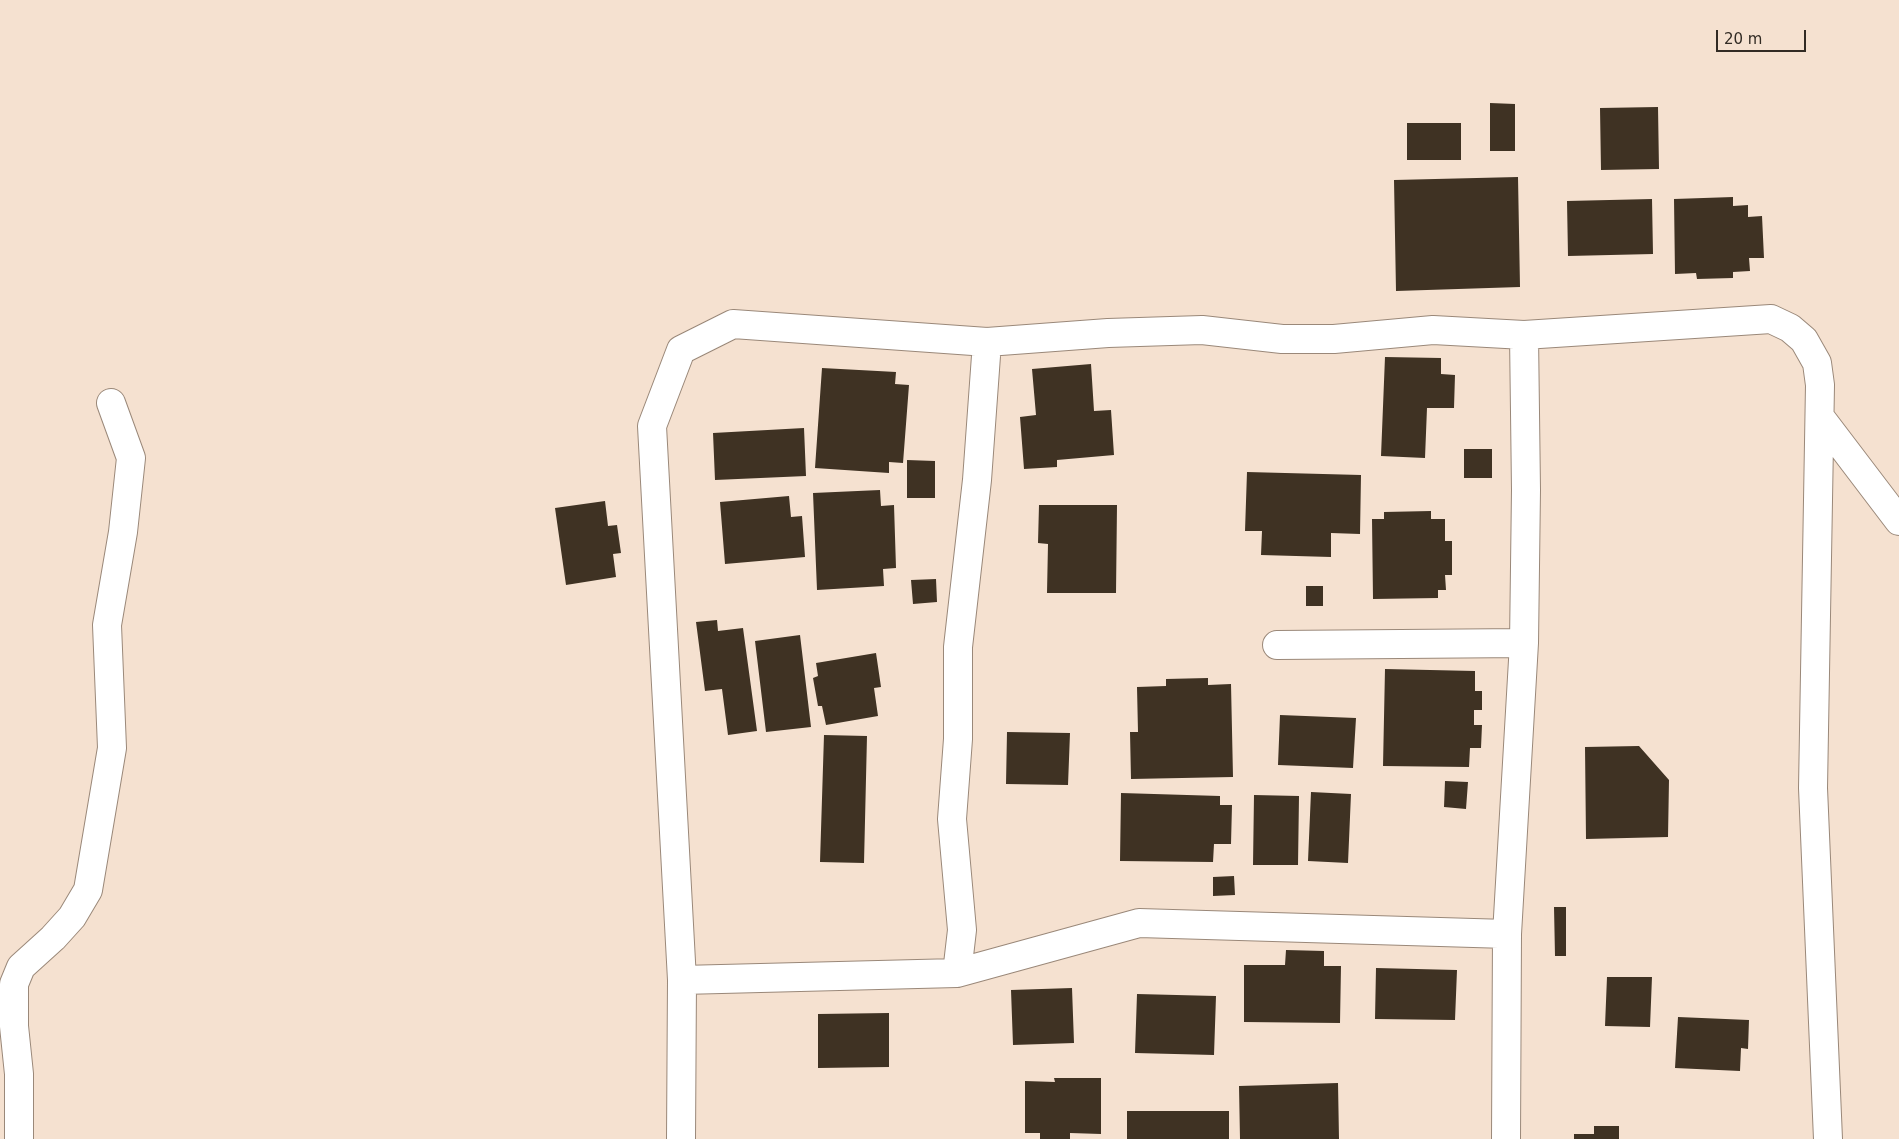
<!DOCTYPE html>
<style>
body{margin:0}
#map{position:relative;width:1899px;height:1139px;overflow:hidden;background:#f5e1d0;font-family:"DejaVu Sans",sans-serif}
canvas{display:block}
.scale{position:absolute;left:1716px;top:30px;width:90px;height:22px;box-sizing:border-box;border:2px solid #322b24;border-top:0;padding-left:6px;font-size:15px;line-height:18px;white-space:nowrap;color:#322b24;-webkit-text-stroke:4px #f5e1d0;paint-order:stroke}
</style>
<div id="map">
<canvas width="1899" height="1139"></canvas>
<div class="scale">20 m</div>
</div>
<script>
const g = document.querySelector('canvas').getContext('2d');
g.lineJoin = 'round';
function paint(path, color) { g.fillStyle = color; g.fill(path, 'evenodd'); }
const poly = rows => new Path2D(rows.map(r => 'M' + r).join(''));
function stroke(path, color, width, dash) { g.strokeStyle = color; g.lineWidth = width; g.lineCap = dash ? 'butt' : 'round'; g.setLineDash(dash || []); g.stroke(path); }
paint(poly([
 [1490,103,1515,104,1515,151,1490,151],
 [1658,107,1659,169,1601,170,1600,108],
 [1407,123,1461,123,1461,160,1407,160],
 [1518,177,1520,287,1396,291,1394,180],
 [1733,197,1733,206,1748,205,1748,217,1762,216,1764,258,1749,258,1750,271,1733,272,1733,278,1697,279,1696,273,1675,274,1674,199],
 [1652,199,1653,254,1568,256,1567,201],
 [1385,357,1441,358,1441,374,1455,375,1454,408,1427,408,1425,458,1381,456],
 [1091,364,1094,411,1111,410,1114,455,1057,460,1057,467,1024,469,1020,417,1036,415,1032,369],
 [822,368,896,372,895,384,909,385,903,463,889,462,889,473,815,468],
 [804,428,806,476,715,480,713,433],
 [1464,449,1492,449,1492,478,1464,478],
 [907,460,935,461,935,498,907,498],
 [1247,472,1361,475,1360,534,1331,533,1331,557,1261,555,1262,531,1245,531],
 [880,490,881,506,894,505,896,568,883,569,884,586,817,590,813,493],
 [789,496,791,517,802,516,805,557,725,564,720,502],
 [605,501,608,526,617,525,621,553,613,554,616,577,566,585,555,508],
 [1039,505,1117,505,1116,593,1047,593,1048,544,1038,543],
 [1431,511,1431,519,1445,519,1445,541,1452,541,1452,575,1445,575,1446,590,1438,590,1438,598,1373,599,1372,519,1384,519,1384,512],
 [936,579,937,602,913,604,911,580],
 [1306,586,1323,586,1323,606,1306,606],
 [717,620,718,631,743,628,757,731,728,735,722,689,705,691,696,622],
 [800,635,811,727,766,732,755,641],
 [876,653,881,687,874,688,878,716,826,725,822,706,818,706,813,678,818,676,816,663],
 [1385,669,1475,671,1475,691,1482,691,1482,710,1474,710,1474,725,1482,725,1481,748,1470,748,1469,767,1383,766],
 [1208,678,1208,685,1231,684,1233,777,1131,779,1130,732,1138,732,1137,687,1166,686,1166,679],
 [1280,715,1356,718,1353,768,1278,765],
 [1007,732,1070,733,1068,785,1006,784],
 [824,735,867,736,864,863,820,862],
 [1639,746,1669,780,1668,837,1586,839,1585,747],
 [1445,781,1468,782,1466,809,1444,807],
 [1311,792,1351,794,1348,863,1308,861],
 [1121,793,1220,796,1220,805,1232,805,1231,844,1214,844,1213,862,1120,861],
 [1254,795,1299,796,1298,865,1253,865],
 [1234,876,1235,895,1213,896,1213,877],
 [1554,907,1566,907,1566,956,1555,956],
 [1286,950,1324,951,1324,966,1341,966,1340,1023,1244,1022,1244,965,1285,965],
 [1376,968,1457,970,1455,1020,1375,1019],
 [1607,977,1652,977,1650,1027,1605,1026],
 [1072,988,1074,1043,1013,1045,1011,990],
 [1137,994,1216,996,1214,1055,1135,1053],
 [889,1013,889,1067,818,1068,818,1014],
 [1678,1017,1749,1020,1748,1049,1741,1048,1740,1071,1675,1068],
 [1054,1078,1101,1078,1101,1134,1070,1133,1070,1139,1040,1139,1040,1133,1025,1133,1025,1081,1055,1082],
 [1338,1083,1339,1139,1240,1139,1239,1086],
 [1127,1111,1229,1111,1229,1139,1127,1139],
 [1594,1126,1619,1126,1619,1139,1574,1139,1574,1134,1594,1134]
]), '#3f3223');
const street = poly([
 [1820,417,1899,521],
 [1277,645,1524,643],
 [957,973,962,930,952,819,958,739,958,647,977,480,987,342],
 [682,980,957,973,1139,923,1507,934],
 [19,1139,19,1074,14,1026,14,984,21,967,53,938,72,917,88,890,112,748,107,625,123,532,131,458,111,403],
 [681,1139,682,980,652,426,681,350,733,324,987,342,1108,333,1202,330,1282,339,1334,339,1433,330,1524,335,1771,319,1790,328,1804,340,1817,363,1820,385,1813,788,1828,1139],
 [1506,1139,1507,934,1524,643,1526,490,1524,335]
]);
stroke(street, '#9a8879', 30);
stroke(street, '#fff', 28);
</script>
